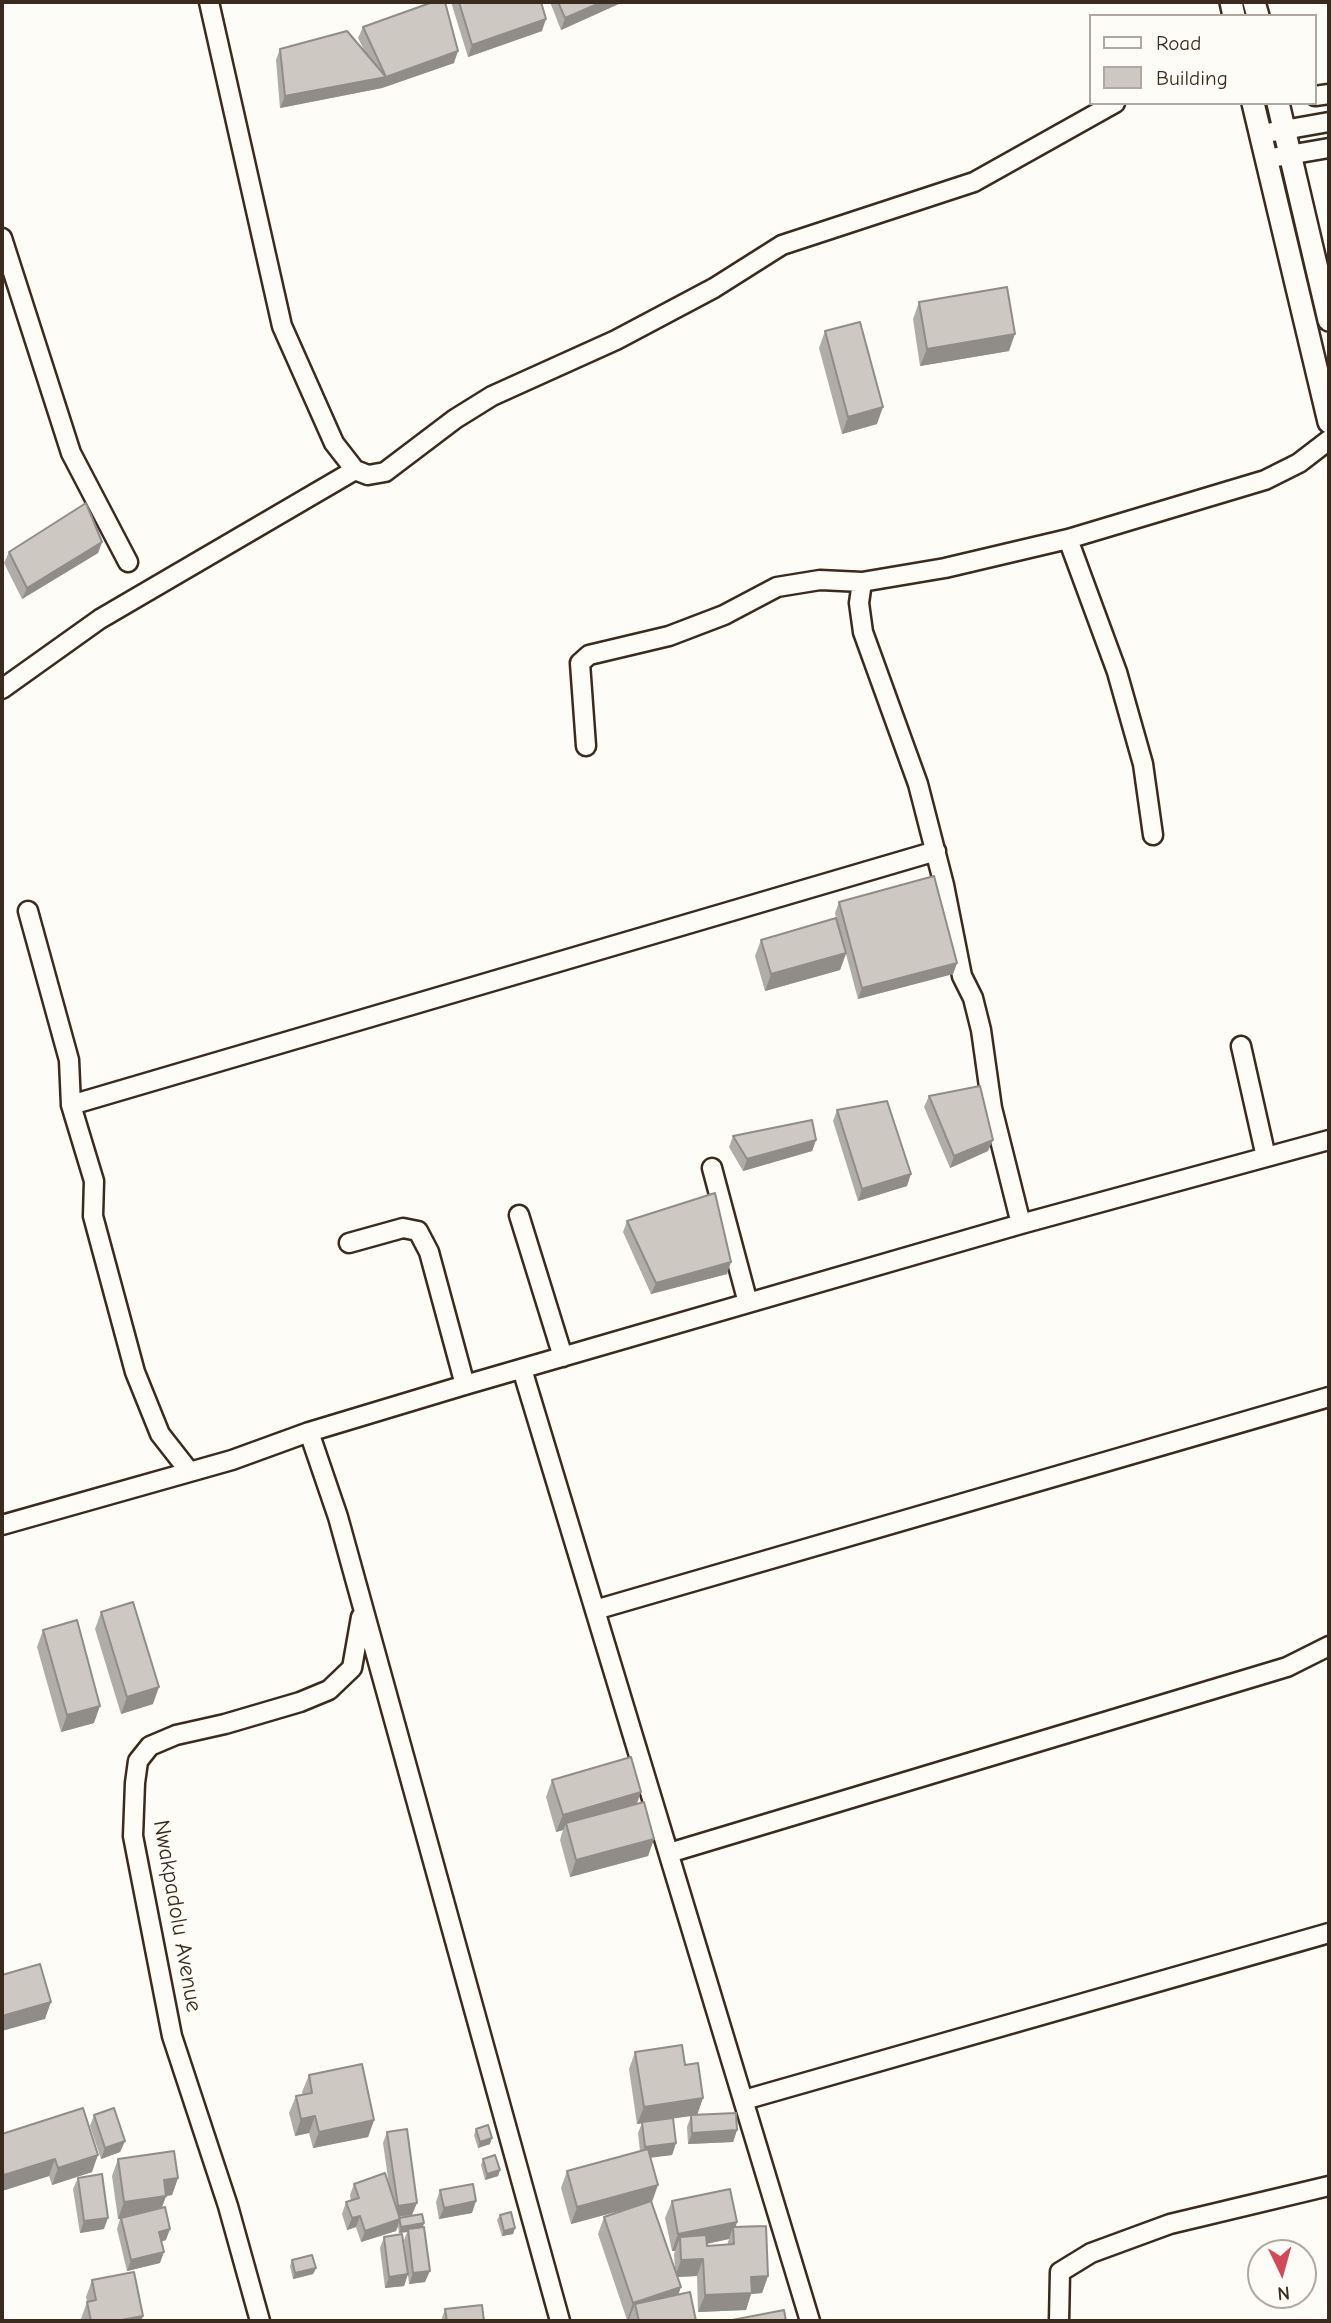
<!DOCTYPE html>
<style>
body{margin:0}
#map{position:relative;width:1331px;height:2323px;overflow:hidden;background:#fdfcf7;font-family:"Comic Neue",sans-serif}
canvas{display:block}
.frame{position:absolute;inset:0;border:4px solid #3b2a1e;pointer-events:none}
.legend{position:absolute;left:1089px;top:14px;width:228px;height:91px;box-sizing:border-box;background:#fdfcf7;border:2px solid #afa8a0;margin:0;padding:9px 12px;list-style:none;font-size:21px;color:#3b2a1e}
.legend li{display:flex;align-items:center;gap:14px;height:35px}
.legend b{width:35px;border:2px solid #afa8a0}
.north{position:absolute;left:1247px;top:2239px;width:70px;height:70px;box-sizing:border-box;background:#fdfcf7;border:2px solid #afa8a0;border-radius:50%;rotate:175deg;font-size:19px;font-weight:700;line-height:28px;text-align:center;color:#3b2a1e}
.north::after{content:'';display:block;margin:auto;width:24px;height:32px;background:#d1495b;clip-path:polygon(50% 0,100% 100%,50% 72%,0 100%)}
</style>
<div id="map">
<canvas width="1331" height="2323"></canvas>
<div class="frame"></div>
<ul class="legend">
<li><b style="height:9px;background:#fdfcf7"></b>Road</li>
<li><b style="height:19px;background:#cdc8c2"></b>Building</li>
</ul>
<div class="north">N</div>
</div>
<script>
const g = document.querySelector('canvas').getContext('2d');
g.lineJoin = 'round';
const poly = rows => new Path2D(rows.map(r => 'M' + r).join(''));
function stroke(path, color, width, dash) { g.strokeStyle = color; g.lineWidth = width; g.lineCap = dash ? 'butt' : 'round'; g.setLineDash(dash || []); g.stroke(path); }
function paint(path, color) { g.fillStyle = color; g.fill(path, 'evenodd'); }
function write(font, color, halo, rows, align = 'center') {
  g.font = font + ' "Comic Neue",sans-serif'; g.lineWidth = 6; g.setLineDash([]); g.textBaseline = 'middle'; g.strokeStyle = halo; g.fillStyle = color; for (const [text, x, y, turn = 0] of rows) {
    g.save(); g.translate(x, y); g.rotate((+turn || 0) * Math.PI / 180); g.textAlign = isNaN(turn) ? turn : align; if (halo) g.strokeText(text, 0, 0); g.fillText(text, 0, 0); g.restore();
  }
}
const minor = poly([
 [209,2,282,326,334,443,355,470,368,475,385,472,455,419,492,396,616,340,714,288,782,245,974,182,1115,103],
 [1315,96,1329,94],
 [1261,134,1329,122],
 [1277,157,1329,148],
 [2,238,71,453,128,562],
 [1068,539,1117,672,1143,764,1153,835],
 [862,582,859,603,863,632,918,784,944,885,962,976,973,998,981,1030,992,1108,1021,1224],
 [2,689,100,619,355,470],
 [586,746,580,663,589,655,669,636,724,615,777,587,820,580,862,582,945,568,1068,539,1265,480,1299,463,1329,440],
 [28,911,69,1060,71,1105,94,1181,93,1216,135,1372,160,1434,189,1471],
 [1241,1046,1266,1157],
 [71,1105,936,851],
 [712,1168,748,1303],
 [519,1215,563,1357],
 [349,1243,403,1228,418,1231,429,1252,465,1385],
 [522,1369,810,2321],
 [309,1432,338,1517,560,2321],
 [2,1525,232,1460,309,1432,465,1385,1021,1224,1329,1140],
 [595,1610,1329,1397],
 [669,1853,1287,1667,1329,1646],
 [744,2100,1329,1933],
 [260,2321,228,2206,172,2036,133,1836,135,1783,138,1761,150,1746,176,1735,225,1724,300,1702,329,1690,352,1668,361,1617],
 [1059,2321,1060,2272,1091,2253,1170,2224,1329,2186]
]);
const tertiary = poly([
 [1231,2,1234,16],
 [1254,2,1258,16],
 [1253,103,1329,422],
 [1278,103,1329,320]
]);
stroke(minor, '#3b2a1e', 23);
stroke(tertiary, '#3b2a1e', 26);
stroke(minor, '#fdfcf7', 18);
stroke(tertiary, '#fdfcf7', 21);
paint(poly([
 [451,2,541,2,542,31,468,57],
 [550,2,623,2,561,30],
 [363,27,454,63,382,88,280,108,276,60,280,49,365,52,358,38],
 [919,302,1009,351,920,366,913,319],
 [825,331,877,424,842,434,819,348],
 [102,542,98,553,22,599,4,563,9,552],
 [839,902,957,963,953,974,858,999,846,954,840,970,765,991,755,956,761,940,836,918,835,913],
 [929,1096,988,1151,950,1168,924,1107],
 [837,1110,907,1186,858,1201,833,1121],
 [733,1136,816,1140,812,1151,743,1171,729,1147],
 [627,1221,727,1274,651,1294,623,1232],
 [101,1612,153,1704,121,1714,95,1629],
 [43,1630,94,1723,61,1732,37,1647],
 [552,1780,636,1804,654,1839,648,1856,570,1877,560,1840,563,1830,556,1832,546,1797],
 [635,2052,685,2065,703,2098,697,2115,737,2130,733,2142,688,2144,687,2127,691,2116,673,2118,676,2143,672,2155,651,2157,652,2202,675,2269,674,2254,675,2251,672,2251,665,2218,672,2201,737,2222,735,2227,768,2276,762,2293,751,2294,746,2310,698,2312,697,2276,677,2277,678,2295,696,2321,629,2321,629,2319,627,2320,598,2234,604,2217,630,2208,571,2224,561,2188,567,2171,640,2151,638,2133,642,2123,637,2124,629,2069],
 [729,2239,727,2245,707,2246,707,2244],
 [309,2075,374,2120,368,2137,313,2148,309,2133,295,2136,289,2113,296,2096,303,2095,302,2092],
 [94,2115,125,2141,120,2152,101,2159,90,2126],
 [476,2129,490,2144,478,2148,474,2135],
 [387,2132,412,2215,399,2217,400,2218,424,2223,423,2227,425,2282,409,2284,404,2240,407,2232,399,2233,398,2227,396,2231,361,2242,356,2227,347,2230,342,2214,346,2202,351,2201,350,2195,354,2184,389,2185,383,2143],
 [2,2134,92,2172,52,2185,49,2176,2,2191],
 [118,2159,178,2178,172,2195,166,2196,162,2207,166,2240,161,2242,160,2263,127,2271,117,2229,120,2219,118,2219,112,2176],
 [483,2159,500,2170,498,2176,485,2180,481,2165],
 [78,2178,104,2229,80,2233,73,2189],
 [440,2190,472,2213,439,2219,436,2202],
 [500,2215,515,2228,513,2234,502,2236,497,2220],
 [384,2237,408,2274,404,2286,385,2288,380,2248],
 [292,2260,316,2268,313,2274,293,2279,290,2266],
 [92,2280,143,2316,141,2321,81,2321,81,2319,87,2302,86,2297],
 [445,2309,484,2321,441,2321]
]), '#b0aca7');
paint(poly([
 [602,2,623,2,561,30,565,18],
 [546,19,542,31,468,57,472,45],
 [458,51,454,63,382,88,280,108,285,96,386,77],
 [1015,334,1009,351,920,366,927,349],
 [883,407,877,424,842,434,848,417],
 [102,542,98,553,22,599,27,588],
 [846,953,840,970,765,991,771,974],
 [957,963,953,974,858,999,862,988],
 [816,1140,812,1151,743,1171,747,1159],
 [993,1140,988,1151,950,1168,954,1156],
 [911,1174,907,1186,858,1201,862,1189],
 [731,1262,727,1274,651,1294,656,1283],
 [159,1687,153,1704,121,1714,127,1697],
 [100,1706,94,1723,61,1732,67,1715],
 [641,1792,635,1809,566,1823,563,1830,556,1832,563,1815],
 [654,1839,648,1856,570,1877,576,1860],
 [51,2002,45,2019,2,2031,2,2016],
 [703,2098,697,2115,637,2124,644,2107],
 [315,2116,309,2133,295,2136,301,2119],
 [374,2120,368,2137,313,2148,319,2132],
 [737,2130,733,2142,688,2144,692,2133],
 [492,2138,490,2144,478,2148,480,2142],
 [125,2141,120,2152,101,2159,105,2148],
 [676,2143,672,2155,641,2159,645,2147],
 [98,2155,92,2172,52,2185,58,2168],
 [55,2159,49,2176,2,2191,2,2180,4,2175],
 [500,2170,498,2176,485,2180,487,2174],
 [178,2178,172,2195,166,2196,160,2213,118,2219,124,2202,164,2180],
 [658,2185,652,2202,571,2224,577,2207],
 [476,2201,472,2213,439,2219,444,2208],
 [417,2203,412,2215,394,2217,398,2206],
 [360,2216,356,2227,347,2230,352,2218],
 [108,2218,104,2229,80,2233,84,2221],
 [400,2219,396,2231,361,2242,365,2231],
 [737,2222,734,2232,733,2227,729,2239,681,2249,680,2237,675,2251,672,2251,678,2234],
 [424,2223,422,2229,408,2229,407,2232,399,2233,401,2227],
 [515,2228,513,2234,502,2236,504,2231],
 [170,2229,166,2240,155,2243,159,2232],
 [164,2252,160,2263,127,2271,131,2260],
 [703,2259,697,2276,675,2277,681,2260],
 [316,2268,313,2274,293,2279,295,2273],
 [430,2271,425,2282,409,2284,413,2273],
 [408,2274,404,2286,385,2288,389,2277],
 [768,2276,762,2293,751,2294,746,2310,698,2312,705,2295,751,2277],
 [681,2287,675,2304,635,2304,629,2319,627,2320,633,2303],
 [143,2316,141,2321,116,2321]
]), '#908c88');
const building = poly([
 [433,2,445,2,458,51,386,77,285,96,280,49,347,31,386,77,363,27,433,2],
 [459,2,541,2,546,19,472,45,459,2],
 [558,2,602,2,565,18,558,2],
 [1007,287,1015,334,927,349,919,302,1007,287],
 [860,322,883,407,848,417,825,331,860,322],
 [86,503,102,542,27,588,9,552,86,503],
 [934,876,957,963,862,988,839,902,934,876],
 [836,918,846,953,771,974,761,940,836,918],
 [980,1086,993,1140,954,1156,929,1096,980,1086],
 [887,1101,911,1174,862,1189,837,1110,887,1101],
 [812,1120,816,1140,747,1159,733,1136,812,1120],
 [715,1193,731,1262,656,1283,627,1221,715,1193],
 [133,1602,159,1687,127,1697,101,1612,133,1602],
 [77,1620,100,1706,67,1715,43,1630,77,1620],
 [631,1757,641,1792,563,1815,552,1780,631,1757],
 [644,1802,654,1839,576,1860,566,1823,644,1802],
 [40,1964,51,2002,2,2016,2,1975,40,1964],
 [682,2045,685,2065,698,2063,703,2098,644,2107,635,2052,682,2045],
 [362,2064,374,2120,319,2132,315,2116,301,2119,296,2096,312,2093,309,2075,362,2064],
 [83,2108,98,2155,58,2168,55,2159,4,2175,2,2169,2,2134,83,2108],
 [114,2108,125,2141,105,2148,94,2115,114,2108],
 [736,2113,737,2130,692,2133,691,2115,736,2113],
 [673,2118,676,2143,645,2147,642,2122,673,2118],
 [488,2125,492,2138,480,2142,476,2129,488,2125],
 [407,2129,417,2203,398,2206,387,2132,407,2129],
 [648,2149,658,2185,577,2207,567,2171,648,2149],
 [174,2151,178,2178,164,2180,166,2196,124,2202,118,2159,174,2151],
 [495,2155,500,2170,487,2174,483,2159,495,2155],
 [385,2173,400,2219,365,2231,360,2216,352,2218,346,2202,359,2198,354,2184,385,2173],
 [102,2174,108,2218,84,2221,78,2178,102,2174],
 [473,2184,476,2201,444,2208,440,2190,473,2184],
 [730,2189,737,2222,678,2234,672,2201,730,2189],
 [651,2201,681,2287,633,2303,604,2217,651,2201],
 [165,2207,170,2229,159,2232,164,2252,131,2260,121,2218,165,2207],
 [511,2212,515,2228,504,2231,500,2215,511,2212],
 [422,2214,424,2223,401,2227,399,2218,422,2214],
 [766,2226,768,2276,751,2277,752,2293,705,2295,703,2259,681,2260,680,2237,706,2235,707,2246,734,2244,733,2227,766,2226],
 [424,2227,430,2271,413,2273,408,2229,424,2227],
 [402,2234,408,2274,389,2277,384,2237,402,2234],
 [312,2255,316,2268,295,2273,292,2260,312,2255],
 [134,2272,143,2316,116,2321,91,2321,87,2302,96,2300,92,2280,134,2272],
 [690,2292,696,2321,639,2321,635,2304,690,2292],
 [482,2305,484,2321,447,2321,445,2309,482,2305],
 [784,2310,786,2321,732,2321,732,2320,784,2310]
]);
paint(building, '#cdc8c2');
stroke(building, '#908c88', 2);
write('23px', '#3b2a1e', '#fdfcf7', [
 ["Nwakpadolu Avenue",177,1916,80]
]);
</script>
